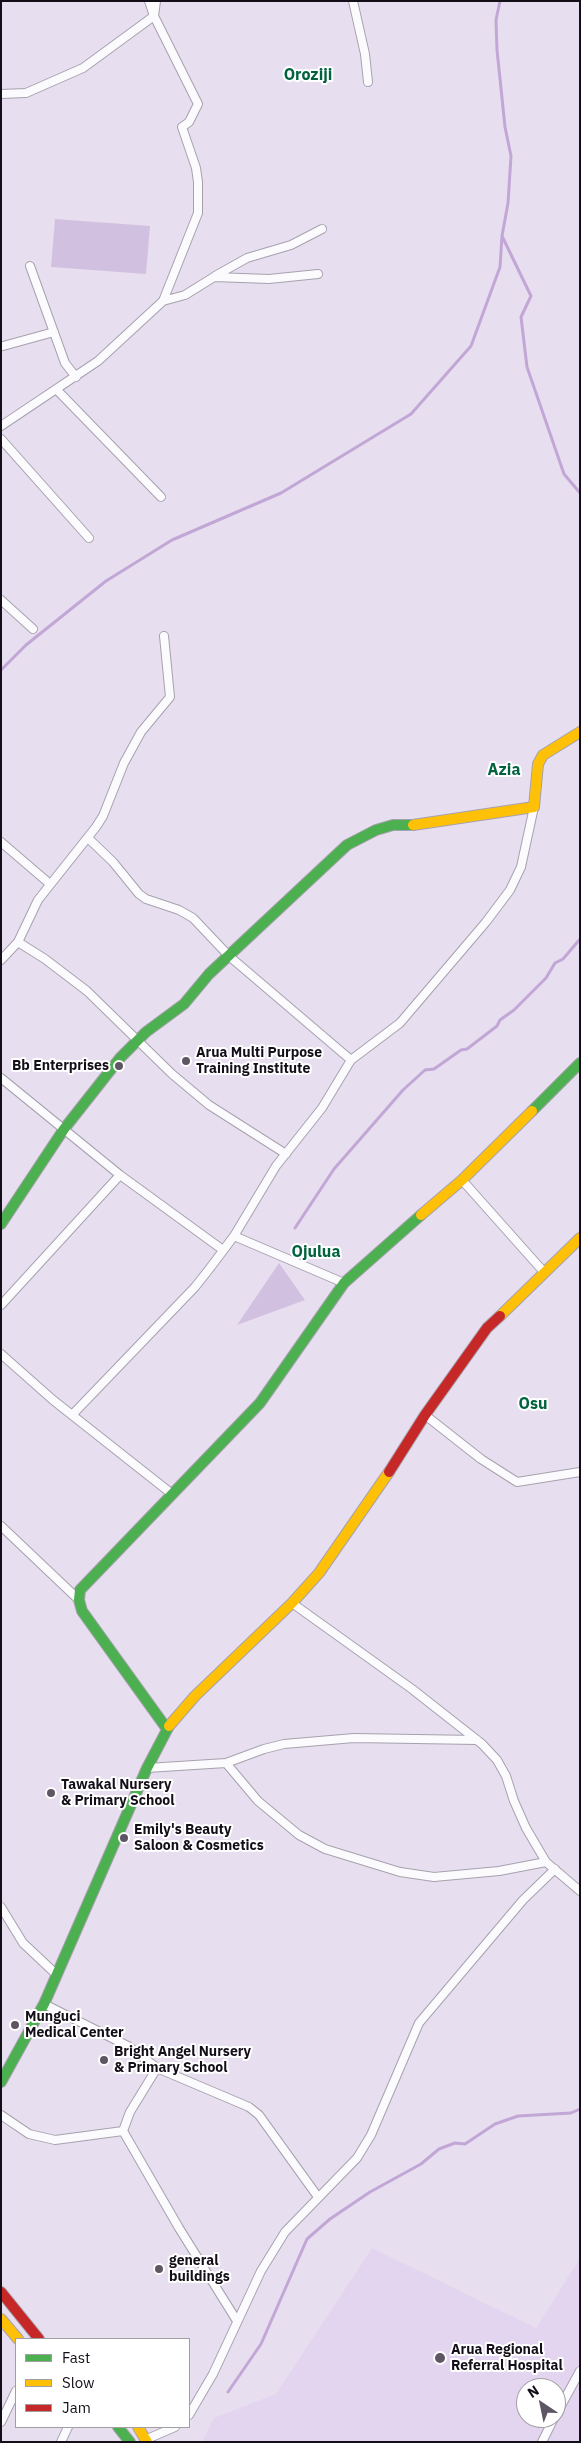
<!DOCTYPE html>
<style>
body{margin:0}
#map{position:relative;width:581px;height:2443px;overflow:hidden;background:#e7dfef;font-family:"IBM Plex Sans",sans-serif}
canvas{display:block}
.frame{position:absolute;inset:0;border:2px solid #140e18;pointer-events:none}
.legend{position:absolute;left:15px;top:2338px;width:175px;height:90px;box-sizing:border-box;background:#fff;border:1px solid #a19fa3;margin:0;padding:6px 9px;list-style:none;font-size:15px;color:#140e18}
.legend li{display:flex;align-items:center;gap:10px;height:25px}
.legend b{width:25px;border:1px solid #a19fa3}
.north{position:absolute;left:516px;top:2378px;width:50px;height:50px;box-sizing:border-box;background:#fff;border:1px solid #a19fa3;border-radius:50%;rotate:326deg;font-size:14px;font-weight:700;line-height:20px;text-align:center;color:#140e18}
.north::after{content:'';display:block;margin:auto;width:18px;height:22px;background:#5e5763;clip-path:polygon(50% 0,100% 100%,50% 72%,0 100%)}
</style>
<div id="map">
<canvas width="581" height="2443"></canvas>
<div class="frame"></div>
<ul class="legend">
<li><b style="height:6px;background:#4caf50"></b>Fast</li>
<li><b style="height:6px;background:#ffc107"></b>Slow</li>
<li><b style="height:6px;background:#c62828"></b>Jam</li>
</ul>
<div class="north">N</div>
</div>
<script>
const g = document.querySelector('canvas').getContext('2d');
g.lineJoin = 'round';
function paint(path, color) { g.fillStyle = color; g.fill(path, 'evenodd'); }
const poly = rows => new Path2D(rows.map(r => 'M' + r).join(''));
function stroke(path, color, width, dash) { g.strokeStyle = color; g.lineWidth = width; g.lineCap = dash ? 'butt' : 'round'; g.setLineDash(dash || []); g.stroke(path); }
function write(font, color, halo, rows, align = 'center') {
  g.font = font + ' "IBM Plex Sans",sans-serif'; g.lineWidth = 4; g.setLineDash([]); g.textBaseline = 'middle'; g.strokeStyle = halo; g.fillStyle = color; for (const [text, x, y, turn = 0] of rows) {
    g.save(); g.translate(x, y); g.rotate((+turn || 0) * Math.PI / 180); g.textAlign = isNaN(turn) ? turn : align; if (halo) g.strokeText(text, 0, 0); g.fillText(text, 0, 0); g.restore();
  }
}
paint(poly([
 [372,2248,536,2328,580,2258,580,2442,202,2442,214,2418,276,2394],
 [526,2388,556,2388,556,2418,526,2418]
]), '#e3d4ef');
paint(poly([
 [55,219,150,226,146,274,51,267],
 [279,1263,305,1300,237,1325]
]), '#d2c0e1');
stroke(poly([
 [500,1,496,20,497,50,505,127,511,156,508,203,502,236,531,296,521,317,527,367,564,474,580,493],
 [1,670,26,645,106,581,172,540,281,493,411,414,471,346,500,267,502,236],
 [295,1228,334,1169,403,1090,425,1070,434,1069,461,1050,467,1049,497,1026,500,1020,514,1010,546,978,555,963,563,959,580,939],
 [228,2392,261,2344,307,2239,330,2219,370,2192,421,2164,439,2149,455,2143,465,2144,495,2124,518,2116,571,2113,580,2109]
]), '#c2a7d6', 3);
const street = poly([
 [156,1,154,16,198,104,189,122,182,127,196,168,198,182,198,213,163,301],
 [353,1,365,54,368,82],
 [1,94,26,93,83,68,154,16,149,1],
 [30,266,65,363,76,377],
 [215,276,247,258,291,245,322,229],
 [3,346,54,332],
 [57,390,161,497],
 [1,426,98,361,163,301,185,295,214,277,269,279,318,274],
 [1,439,89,538],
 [1,600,33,629],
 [88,838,113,862,139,894,146,899,179,910,193,918,229,956,351,1060],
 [1,842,50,884],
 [18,942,45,959,87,991,172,1074,209,1105,286,1154],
 [1,960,18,942,38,900,96,827,103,816,124,763,141,732,170,697,164,636],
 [1,1078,120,1175,223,1250],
 [462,1180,543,1271],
 [234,1236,344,1283],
 [1,1305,120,1175],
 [1,1354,53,1400,172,1494],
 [73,1414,195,1287,210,1268,234,1236,276,1166,322,1108,351,1060,400,1023,486,922,510,890,521,867,534,807],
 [425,1415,481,1459,517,1482,580,1472],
 [1,1526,79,1600],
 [292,1603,412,1689,482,1744,497,1760,506,1776,514,1801,526,1828,546,1862,580,1891],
 [226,1763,258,1801,299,1835,325,1849,400,1872,434,1877,499,1871,546,1862],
 [147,1768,226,1763,264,1749,284,1744,354,1738,477,1740],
 [1,1907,23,1943,57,1975],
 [44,2004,128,2046,157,2068,249,2107,259,2115,318,2197],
 [157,2068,130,2112,123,2131,179,2228,237,2321],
 [1,2115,29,2134,55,2140,123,2131],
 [189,2415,213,2374,261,2271,285,2232,357,2158,371,2135,419,2023,523,1900,555,1869],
 [556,2415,580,2371],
 [1,2422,16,2391],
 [147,2439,175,2427],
 [61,2442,68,2427],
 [542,2442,554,2418]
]);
const fast = poly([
 [532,1111,580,1063],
 [1,1224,64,1129,120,1058,146,1032,184,1004,209,974,347,845,376,830,393,825,413,825],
 [167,1729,82,1611,79,1600,80,1590,260,1403,344,1283,421,1215],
 [1,2082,44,2004,147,1768,169,1726],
 [118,2427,130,2442]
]);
const slow = poly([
 [413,825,534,807,538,764,543,755,580,732],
 [421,1215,462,1180,532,1111],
 [500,1316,580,1238],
 [169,1726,195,1696,292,1603,319,1573,389,1472],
 [1,2319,18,2339],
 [138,2427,147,2442]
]);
const jam = poly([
 [389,1472,425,1415,487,1328,500,1316],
 [1,2292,39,2339]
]);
stroke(street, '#a7a1ae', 10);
stroke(fast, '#a7a1ae', 12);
stroke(slow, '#a7a1ae', 12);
stroke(jam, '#a7a1ae', 12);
stroke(street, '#fbfafd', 8);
stroke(fast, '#4caf50', 10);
stroke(slow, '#ffc107', 10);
stroke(jam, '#c62828', 10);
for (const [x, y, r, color] of [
 [186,1061,5,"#5e5763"],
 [119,1066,5,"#5e5763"],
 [51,1793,5,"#5e5763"],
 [124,1838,5,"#5e5763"],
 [15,2025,5,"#5e5763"],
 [104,2060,5,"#5e5763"],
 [159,2269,5,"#5e5763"],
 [440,2358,6,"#5e5763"]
]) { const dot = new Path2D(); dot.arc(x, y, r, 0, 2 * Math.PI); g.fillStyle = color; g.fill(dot); stroke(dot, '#fff', 2); }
write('bold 14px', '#140e18', '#fff', [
 ["Arua Multi Purpose",196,1053],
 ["Training Institute",196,1069],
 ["Bb Enterprises",109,1066,"right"],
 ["Tawakal Nursery",61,1785],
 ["& Primary School",61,1801],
 ["Emily's Beauty",134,1830],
 ["Saloon & Cosmetics",134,1846],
 ["Munguci",25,2017],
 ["Medical Center",25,2033],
 ["Bright Angel Nursery",114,2052],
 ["& Primary School",114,2068],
 ["general",169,2261],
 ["buildings",169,2277],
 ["Arua Regional",451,2350],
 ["Referral Hospital",451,2366]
], 'left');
write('bold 16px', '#00623f', '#fff', [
 ["Oroziji",308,75],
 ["Azia",504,770],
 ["Ojulua",316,1252],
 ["Osu",533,1404]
]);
</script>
